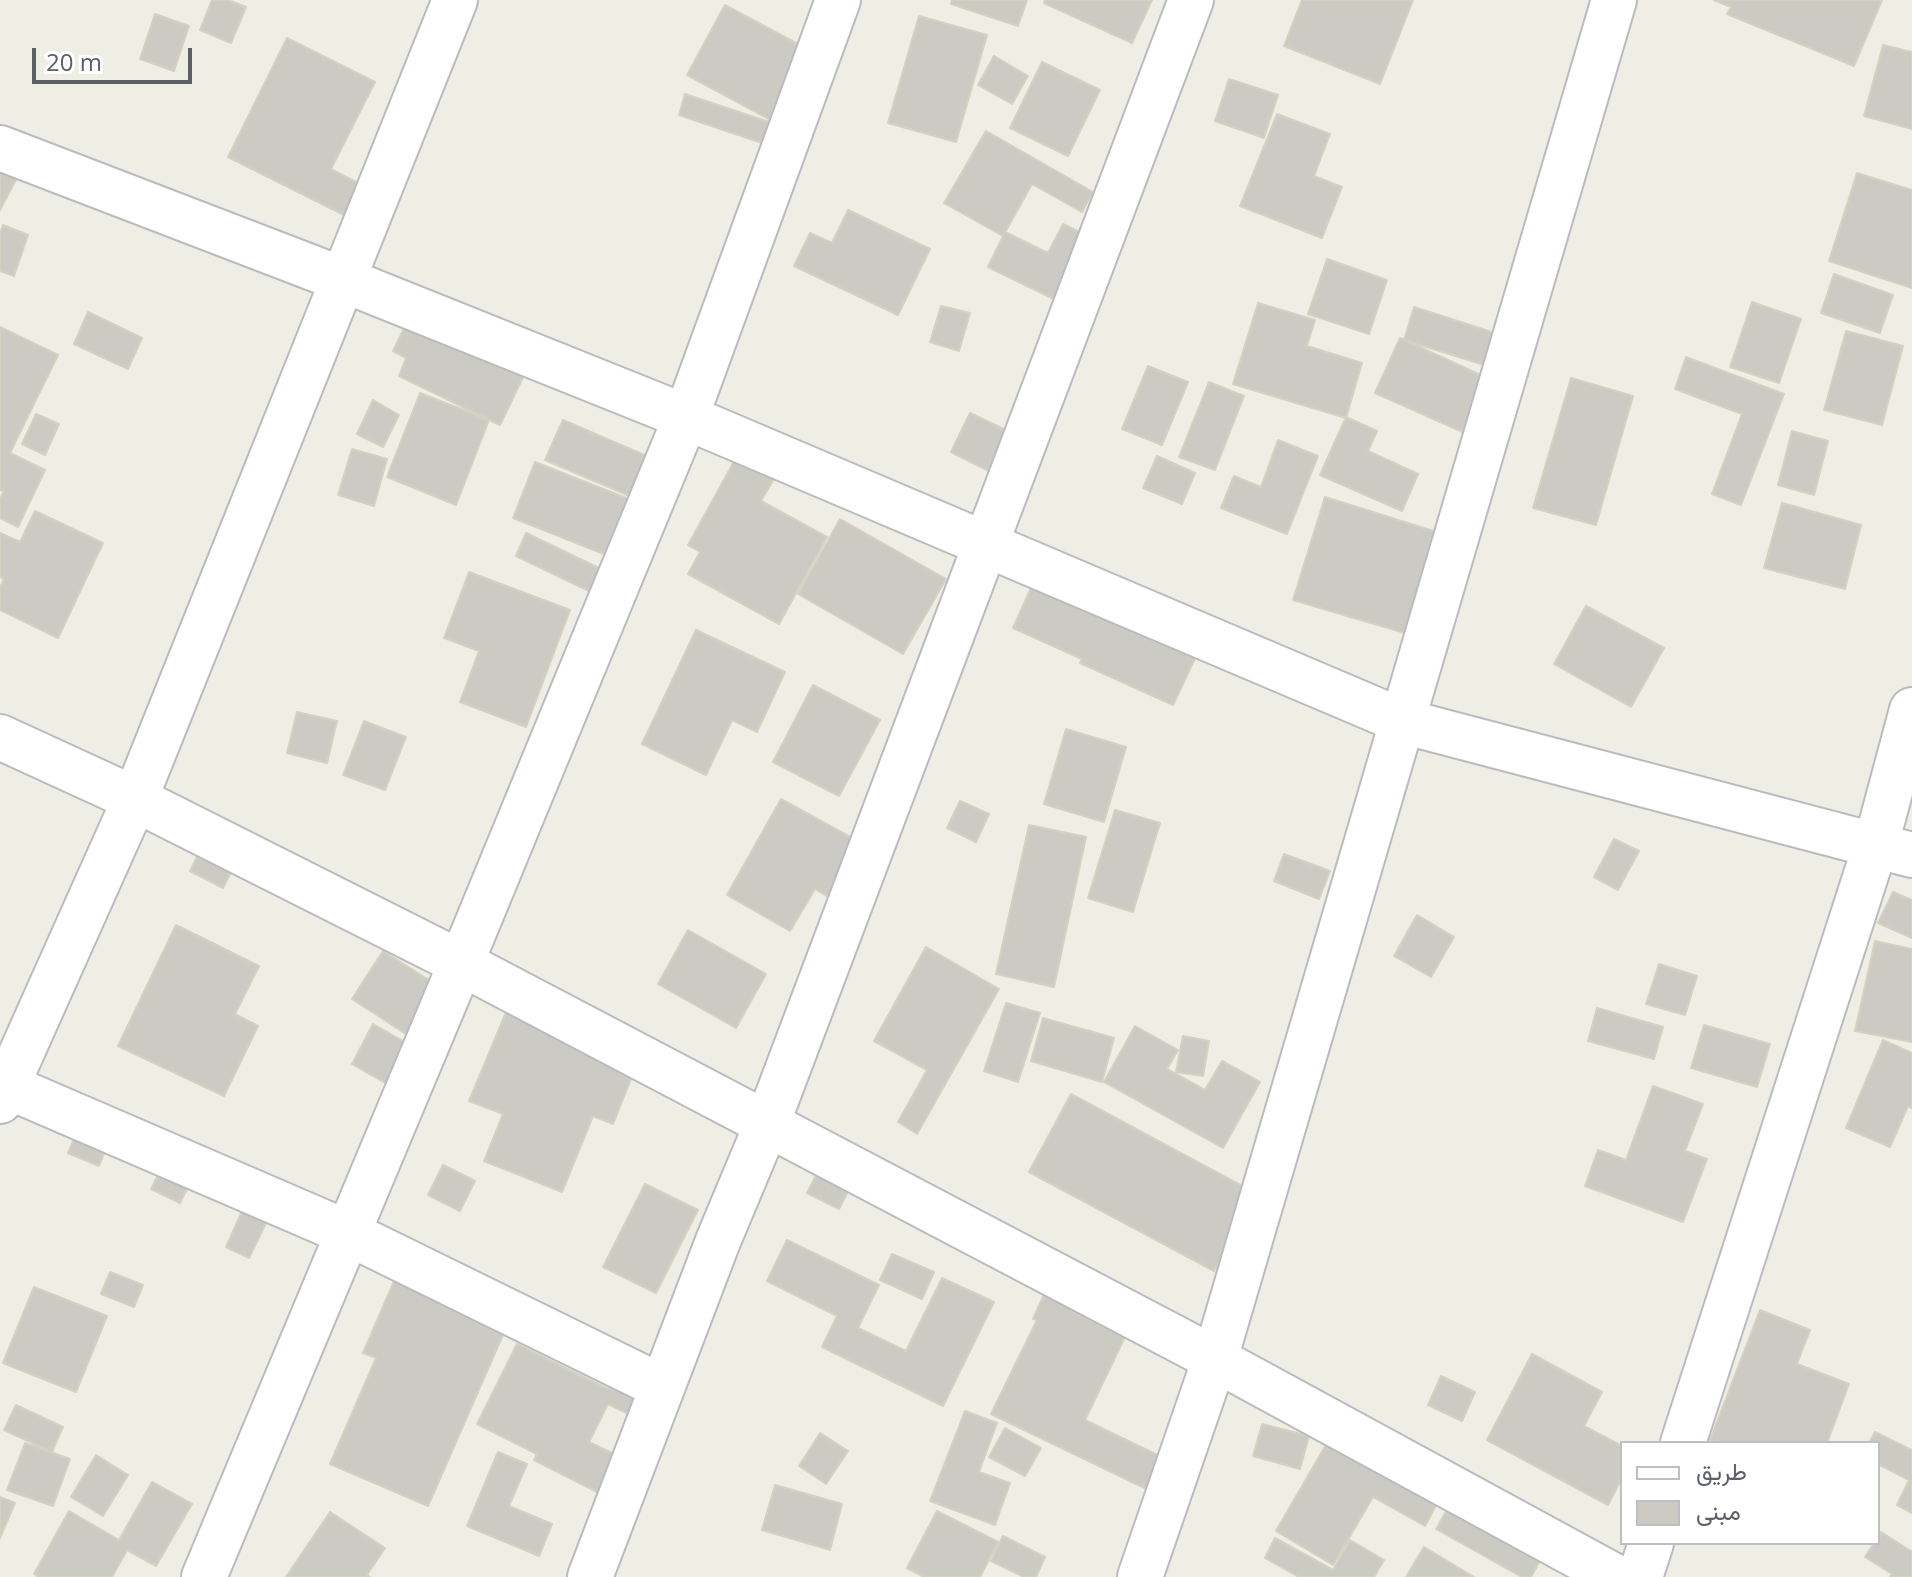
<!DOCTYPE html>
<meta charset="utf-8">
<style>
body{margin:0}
#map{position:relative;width:1912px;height:1577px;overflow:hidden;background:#efeee4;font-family:"Open Sans",Vazirmatn,sans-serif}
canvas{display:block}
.legend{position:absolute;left:1620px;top:1441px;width:260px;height:104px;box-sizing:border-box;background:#fff;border:2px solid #bebfc1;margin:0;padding:10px 14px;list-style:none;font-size:24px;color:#5c5f65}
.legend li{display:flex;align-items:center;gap:16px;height:40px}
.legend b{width:40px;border:2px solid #bebfc1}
.scale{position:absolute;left:32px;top:48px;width:160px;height:36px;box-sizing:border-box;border:4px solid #5c5f65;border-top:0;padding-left:10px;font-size:24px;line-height:28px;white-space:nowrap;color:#5c5f65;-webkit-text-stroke:6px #fff;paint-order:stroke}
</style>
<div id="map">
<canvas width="1912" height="1577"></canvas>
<ul class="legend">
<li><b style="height:10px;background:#fff"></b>طريق</li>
<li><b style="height:22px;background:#cccbc3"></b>مبنى</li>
</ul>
<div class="scale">20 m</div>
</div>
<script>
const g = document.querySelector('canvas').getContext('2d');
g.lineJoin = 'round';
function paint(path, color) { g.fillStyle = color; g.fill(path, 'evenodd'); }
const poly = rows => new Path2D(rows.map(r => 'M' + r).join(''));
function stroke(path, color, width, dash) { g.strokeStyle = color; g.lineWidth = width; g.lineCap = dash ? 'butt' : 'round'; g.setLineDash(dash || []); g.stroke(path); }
const building = poly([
 [212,0,228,0,246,7,231,43,200,30,212,0],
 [952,0,1027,0,1018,26,951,4,952,0],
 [1045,0,1152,0,1132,43,1044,3,1045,0],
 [1302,0,1413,0,1380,84,1284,46,1302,0],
 [1714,0,1882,0,1854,66,1727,14,1731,7,1714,0],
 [725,5,807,49,769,119,687,75,725,5],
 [155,14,189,26,174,71,140,59,155,14],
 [919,16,987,35,956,142,888,123,919,16],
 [287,38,375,82,331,169,373,191,358,222,228,157,287,38],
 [1883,45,1912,52,1912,129,1864,116,1883,45],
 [994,56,1028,76,1012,104,978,85,994,56],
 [1042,62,1100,90,1068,156,1010,128,1042,62],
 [1229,79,1278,95,1264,138,1215,121,1229,79],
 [685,94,775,124,768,145,679,115,685,94],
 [1277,114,1330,134,1314,176,1342,187,1322,238,1240,206,1277,114],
 [986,131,1093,192,1082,212,1032,184,1003,236,944,203,986,131],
 [0,162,20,172,0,210,0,162],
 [1857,173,1912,190,1912,288,1829,261,1857,173],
 [848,210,930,249,898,315,794,266,810,233,832,243,848,210],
 [1063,224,1094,239,1062,303,988,267,1005,232,1048,253,1063,224],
 [3,225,28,235,14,276,0,271,0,233,3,225],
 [1327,259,1387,280,1369,334,1308,314,1327,259],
 [1834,274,1893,295,1880,333,1821,313,1834,274],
 [1752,302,1801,319,1779,383,1730,367,1752,302],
 [1258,303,1315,320,1307,346,1362,363,1346,418,1233,384,1258,303],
 [941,306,970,313,959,351,930,342,941,306],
 [1414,307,1501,335,1491,367,1404,340,1414,307],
 [413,310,529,365,500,425,399,376,406,358,393,351,413,310],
 [88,312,142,338,128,369,74,344,88,312],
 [0,327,58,355,10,453,45,470,18,527,0,518,0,499,4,491,0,490,0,327],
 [1846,331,1903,346,1882,425,1824,410,1846,331],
 [1400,338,1498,383,1474,437,1375,393,1400,338],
 [1686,357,1784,394,1741,505,1712,494,1742,414,1675,389,1686,357],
 [1148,366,1188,382,1162,445,1122,429,1148,366],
 [1571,378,1633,396,1596,525,1533,508,1571,378],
 [1209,382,1244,396,1215,470,1179,457,1209,382],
 [420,393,489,420,456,505,387,477,420,393],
 [373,400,399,415,383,447,357,434,373,400],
 [970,413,1012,433,993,473,951,452,970,413],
 [36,414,59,424,45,455,22,444,36,414],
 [1346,417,1377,431,1368,451,1418,474,1402,511,1320,475,1346,417],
 [563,420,656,460,639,500,545,460,563,420],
 [1792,431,1828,441,1814,495,1778,485,1792,431],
 [1278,440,1318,456,1287,534,1221,508,1234,476,1261,487,1278,440],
 [352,449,387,459,374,506,338,495,352,449],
 [1157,456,1195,473,1182,504,1143,488,1157,456],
 [736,458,774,479,761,501,827,537,779,624,688,574,700,552,688,545,736,458],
 [535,462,636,502,614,558,513,518,535,462],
 [1325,497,1446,535,1415,636,1293,600,1325,497],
 [1782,503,1861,525,1845,589,1764,568,1782,503],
 [35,511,103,543,58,638,0,610,0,587,4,579,0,577,0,533,20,542,35,511],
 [840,519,946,579,903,654,798,594,840,519],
 [526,533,603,570,591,592,516,556,526,533],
 [469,572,570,610,526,727,460,702,479,651,444,638,469,572],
 [1035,579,1207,633,1173,705,1080,663,1082,659,1013,628,1035,579],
 [1586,606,1664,648,1631,707,1554,664,1586,606],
 [696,630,785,672,757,732,732,720,706,775,642,744,696,630],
 [813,685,880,720,839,796,773,762,813,685],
 [297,712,337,721,327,763,287,753,297,712],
 [364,721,406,737,385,790,343,775,364,721],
 [1066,729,1126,747,1104,822,1044,804,1066,729],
 [781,799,861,843,830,898,815,889,790,931,727,895,781,799],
 [960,801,989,814,976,842,947,828,960,801],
 [1115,810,1160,823,1133,912,1088,898,1115,810],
 [1029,825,1086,837,1054,987,996,974,1029,825],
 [1614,839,1639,851,1618,890,1594,877,1614,839],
 [204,843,237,860,223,888,190,871,204,843],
 [1284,854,1330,871,1319,899,1274,881,1284,854],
 [1893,892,1912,900,1912,938,1878,923,1893,892],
 [1417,915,1454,937,1431,977,1394,956,1417,915],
 [176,925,259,966,235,1014,258,1026,224,1096,118,1046,176,925],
 [688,930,766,974,736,1028,658,984,688,930],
 [1875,941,1912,949,1912,1042,1855,1031,1875,941],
 [926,947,999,989,917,1134,898,1122,927,1070,874,1041,926,947],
 [383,951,440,987,409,1036,352,999,383,951],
 [1659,964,1697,976,1685,1015,1646,1004,1659,964],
 [1006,1003,1040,1013,1018,1082,984,1071,1006,1003],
 [1597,1008,1663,1027,1654,1059,1588,1041,1597,1008],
 [507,1010,635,1069,613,1124,593,1116,562,1192,484,1161,503,1114,469,1101,507,1010],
 [1043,1018,1114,1038,1102,1082,1031,1061,1043,1018],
 [373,1024,410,1045,387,1084,352,1064,373,1024],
 [1704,1025,1770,1044,1757,1087,1691,1068,1704,1025],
 [1135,1026,1178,1050,1167,1069,1205,1090,1222,1061,1260,1082,1223,1148,1104,1082,1135,1026],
 [1183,1036,1209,1041,1203,1076,1176,1072,1183,1036],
 [1883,1040,1912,1053,1912,1108,1908,1106,1890,1147,1846,1128,1883,1040],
 [1653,1086,1703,1104,1685,1151,1707,1159,1683,1222,1585,1186,1598,1150,1626,1160,1653,1086],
 [1071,1094,1255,1193,1214,1271,1029,1172,1071,1094],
 [80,1125,110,1138,99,1166,68,1153,80,1125],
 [165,1161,194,1175,180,1203,151,1189,165,1161],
 [822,1164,854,1180,839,1209,807,1193,822,1164],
 [443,1165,475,1181,460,1211,428,1195,443,1165],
 [645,1184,698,1210,656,1293,603,1267,645,1184],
 [243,1209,267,1221,249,1258,226,1247,243,1209],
 [787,1240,879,1285,858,1328,906,1351,942,1278,994,1302,943,1406,822,1347,837,1316,767,1281,787,1240],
 [892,1254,934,1272,922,1299,880,1280,892,1254],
 [110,1272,143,1285,134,1307,101,1294,110,1272],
 [398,1272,509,1321,428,1506,330,1464,376,1358,363,1353,398,1272],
 [1051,1279,1079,1293,1071,1311,1125,1337,1085,1420,1176,1464,1161,1496,991,1414,1037,1320,1033,1319,1051,1279],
 [34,1287,107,1316,76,1392,3,1363,34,1287],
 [1760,1310,1810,1330,1797,1364,1849,1384,1827,1443,1717,1443,1710,1440,1760,1310],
 [517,1344,608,1389,618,1368,653,1386,637,1418,608,1404,589,1442,618,1456,599,1493,534,1460,537,1454,477,1424,517,1344],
 [1532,1354,1602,1392,1584,1426,1622,1446,1622,1478,1608,1505,1487,1440,1532,1354],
 [1441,1376,1475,1392,1462,1421,1428,1405,1441,1376],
 [16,1405,63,1427,52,1452,4,1430,16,1405],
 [965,1411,997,1423,979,1472,1010,1483,995,1525,930,1501,965,1411],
 [1262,1424,1309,1436,1300,1469,1253,1456,1262,1424],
 [1005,1428,1041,1448,1025,1476,989,1457,1005,1428],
 [1875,1432,1912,1450,1912,1513,1897,1505,1909,1480,1878,1464,1878,1443,1869,1443,1875,1432],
 [820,1433,848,1451,826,1484,799,1466,820,1433],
 [1331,1436,1440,1498,1425,1526,1373,1497,1333,1565,1276,1531,1331,1436],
 [25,1443,70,1459,53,1506,7,1490,25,1443],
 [498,1452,527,1464,509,1506,552,1524,539,1556,467,1526,498,1452],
 [96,1455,128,1475,103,1516,71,1497,96,1455],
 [152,1482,192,1504,156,1566,127,1550,112,1577,39,1577,34,1574,69,1511,119,1540,152,1482],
 [775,1485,842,1504,830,1550,762,1530,775,1485],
 [0,1497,15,1503,0,1538,0,1497],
 [1452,1501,1545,1552,1531,1577,1522,1577,1436,1529,1452,1501],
 [937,1511,998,1542,980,1577,924,1577,907,1568,937,1511],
 [330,1512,385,1548,367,1575,370,1577,286,1577,330,1512],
 [1881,1532,1912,1552,1912,1577,1890,1577,1892,1574,1865,1557,1874,1543,1878,1543,1881,1532],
 [1003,1536,1045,1557,1036,1577,1024,1577,991,1561,1003,1536],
 [1275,1538,1333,1570,1350,1540,1384,1560,1374,1577,1299,1577,1265,1558,1275,1538],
 [1424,1547,1474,1577,1406,1577,1424,1547]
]);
paint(building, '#cccbc3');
stroke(building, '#d5d1c1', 2);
const minor = poly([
 [0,148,344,280,686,417,1402,721,1912,855],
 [0,737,135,799,461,963,1215,1359,1616,1577],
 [0,1083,348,1233,662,1387],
 [0,1101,135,799,455,0],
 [1683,1443,1876,844,1912,710],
 [204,1577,461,963,686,417,838,0],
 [590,1577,718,1241,767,1124,1191,0],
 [1140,1577,1215,1359,1614,0],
 [1640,1577,1651,1543]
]);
stroke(minor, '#b9bbc1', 48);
stroke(minor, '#fff', 44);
</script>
